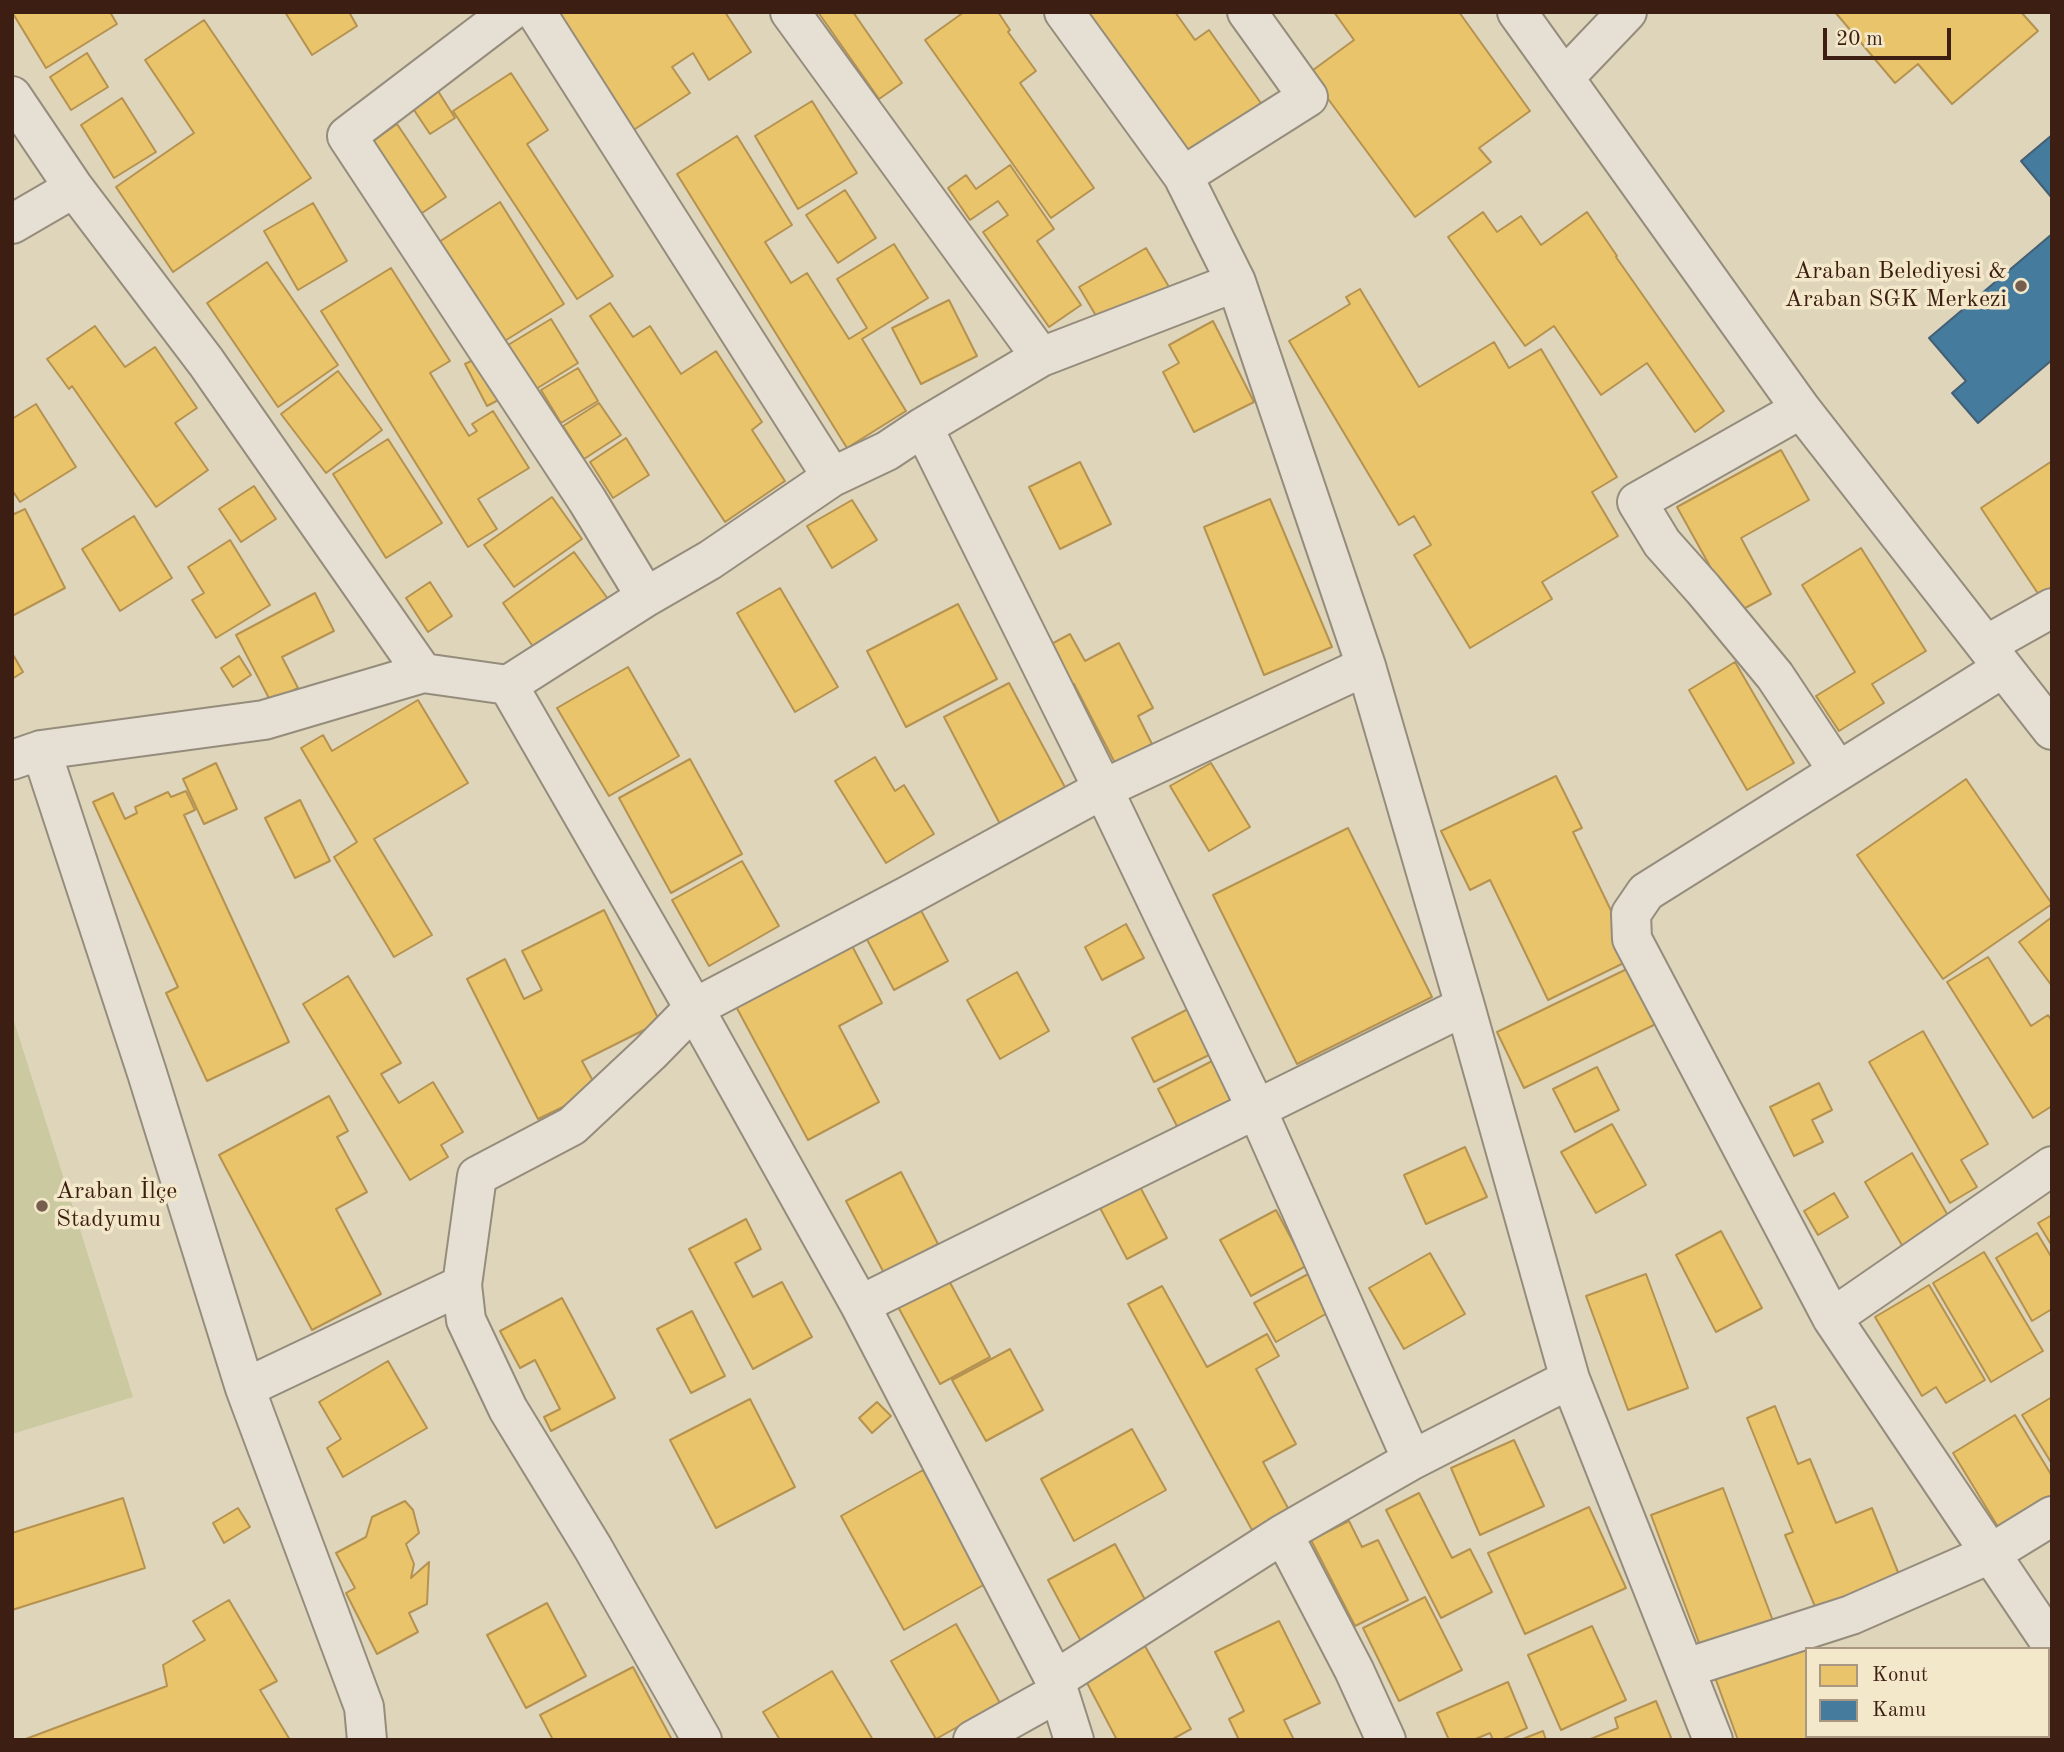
<!DOCTYPE html>
<meta charset="utf-8">
<style>
body{margin:0}
#map{position:relative;width:2064px;height:1752px;overflow:hidden;background:#ded5bb;font-family:"Old Standard TT",serif}
canvas{display:block}
.frame{position:absolute;inset:0;border:14px solid #3d1e13;pointer-events:none}
.legend{position:absolute;left:1805px;top:1647px;width:245px;height:91px;box-sizing:border-box;background:#f3e8ca;border:2px solid #aa9781;margin:0;padding:9px 12px;list-style:none;font-size:21px;color:#3d1e13}
.legend li{display:flex;align-items:center;gap:14px;height:35px}
.legend b{width:35px;border:2px solid #aa9781}
.scale{position:absolute;left:1823px;top:28px;width:128px;height:32px;box-sizing:border-box;border:4px solid #3d1e13;border-top:0;padding-left:9px;font-size:21px;line-height:24px;white-space:nowrap;color:#3d1e13;-webkit-text-stroke:5px #f3e8ca;paint-order:stroke}
</style>
<div id="map">
<canvas width="2064" height="1752"></canvas>
<div class="frame"></div>
<ul class="legend">
<li><b style="height:19px;background:#e9c46a"></b>Konut</li>
<li><b style="height:19px;background:#457b9d"></b>Kamu</li>
</ul>
<div class="scale">20 m</div>
</div>
<script>
const g = document.querySelector('canvas').getContext('2d');
g.lineJoin = 'round';
function paint(path, color) { g.fillStyle = color; g.fill(path, 'evenodd'); }
const poly = rows => new Path2D(rows.map(r => 'M' + r).join(''));
function stroke(path, color, width, dash) { g.strokeStyle = color; g.lineWidth = width; g.lineCap = dash ? 'butt' : 'round'; g.setLineDash(dash || []); g.stroke(path); }
function write(font, color, halo, rows, align = 'center') {
  g.font = font + ' "Old Standard TT",serif'; g.lineWidth = 7; g.setLineDash([]); g.textBaseline = 'middle'; g.strokeStyle = halo; g.fillStyle = color; for (const [text, x, y, turn = 0] of rows) {
    g.save(); g.translate(x, y); g.rotate((+turn || 0) * Math.PI / 180); g.textAlign = isNaN(turn) ? turn : align; if (halo) g.strokeText(text, 0, 0); g.fillText(text, 0, 0); g.restore();
  }
}
paint(poly([
 [12,1015,133,1397,12,1434]
]), '#cac9a0');
const homes = poly([
 [12,12,110,12,117,24,46,68,12,12],
 [285,12,349,12,357,26,312,55,285,12],
 [556,12,725,12,751,52,709,80,693,53,672,67,690,93,632,131,556,12],
 [818,12,853,12,902,83,879,99,818,12],
 [964,12,998,12,1010,30,1008,32,1036,71,1020,83,1094,188,1051,218,925,40,964,12],
 [1079,12,1175,12,1195,40,1209,30,1263,106,1185,162,1079,12],
 [1334,12,1459,12,1530,111,1479,148,1491,162,1415,217,1309,73,1354,40,1334,12],
 [1835,12,2021,12,2038,31,1952,104,1918,64,1895,83,1835,12],
 [204,20,311,178,173,272,116,187,194,133,145,60,204,20],
 [87,53,108,87,71,110,50,77,87,53],
 [511,73,548,130,527,144,613,276,577,299,453,111,511,73],
 [438,91,455,118,430,134,412,107,438,91],
 [122,98,156,152,114,178,81,125,122,98],
 [812,101,857,173,798,209,755,136,812,101],
 [397,124,446,197,419,215,370,143,397,124],
 [737,136,792,225,765,242,791,283,807,273,849,339,867,328,837,279,894,244,928,298,862,339,906,411,847,448,677,174,737,136],
 [1010,165,1054,229,1037,241,1081,305,1049,327,983,232,1008,215,998,201,970,220,948,188,966,175,976,189,1010,165],
 [845,190,876,238,838,263,806,215,845,190],
 [500,202,564,304,503,342,439,242,500,202],
 [313,203,347,261,298,290,264,231,313,203],
 [1483,212,1497,232,1521,216,1541,245,1587,212,1617,256,1616,257,1724,411,1695,432,1647,363,1601,395,1554,326,1525,346,1448,237,1483,212],
 [1146,248,1172,292,1105,331,1079,287,1146,248],
 [267,262,338,365,278,407,207,303,267,262],
 [391,268,450,361,430,373,469,436,477,431,472,424,493,411,529,468,478,499,497,529,468,547,321,311,391,268],
 [1360,289,1419,387,1494,342,1509,368,1541,349,1617,477,1592,492,1618,536,1542,582,1552,599,1470,648,1414,555,1431,545,1414,516,1399,525,1289,341,1350,304,1346,297,1360,289],
 [949,300,977,356,921,384,892,328,949,300],
 [610,303,633,337,650,326,681,374,716,351,762,422,752,430,785,481,725,522,590,316,610,303],
 [551,319,578,363,536,389,508,345,551,319],
 [1213,321,1254,402,1194,432,1163,372,1179,363,1169,345,1213,321],
 [95,326,125,367,155,347,197,408,175,423,208,470,156,507,72,386,69,389,47,359,95,326],
 [483,355,504,397,487,406,465,364,483,355],
 [578,368,598,401,561,423,541,390,578,368],
 [338,371,382,430,326,473,281,414,338,371],
 [599,403,621,435,584,459,563,426,599,403],
 [36,404,76,467,20,502,12,490,12,419,36,404],
 [626,438,649,475,613,498,590,462,626,438],
 [388,439,442,523,386,558,333,474,388,439],
 [1781,450,1809,500,1741,538,1771,594,1736,613,1677,507,1781,450],
 [2052,461,2052,596,2043,601,1981,508,2052,461],
 [1080,462,1111,524,1060,549,1029,487,1080,462],
 [254,486,276,519,241,542,219,509,254,486],
 [552,497,582,539,514,587,484,545,552,497],
 [1270,499,1332,647,1264,675,1204,527,1270,499],
 [852,500,877,540,832,568,807,526,852,500],
 [25,509,65,588,12,616,12,515,25,509],
 [134,516,172,578,120,611,82,549,134,516],
 [230,540,270,605,216,638,192,600,204,593,188,567,230,540],
 [1861,548,1926,651,1872,684,1884,703,1839,731,1816,696,1855,672,1802,585,1861,548],
 [574,552,608,599,536,651,503,603,574,552],
 [430,582,452,616,428,632,406,598,430,582],
 [780,588,838,687,795,712,737,613,780,588],
 [315,593,334,631,282,657,298,688,271,702,236,635,315,593],
 [958,604,997,679,906,727,867,651,958,604],
 [1070,634,1085,661,1119,643,1153,708,1138,716,1152,744,1115,763,1074,684,1064,688,1044,648,1070,634],
 [12,653,23,672,12,679,12,653],
 [239,656,251,675,233,687,221,668,239,656],
 [1735,662,1794,763,1747,790,1689,690,1735,662],
 [628,667,679,756,609,796,557,708,628,667],
 [1009,683,1067,791,1001,826,944,717,1009,683],
 [418,700,468,783,374,839,432,935,394,957,334,857,357,842,301,748,323,735,332,751,418,700],
 [875,757,895,791,904,785,934,834,886,863,835,781,875,757],
 [690,759,742,854,671,893,619,798,690,759],
 [216,763,237,809,204,824,183,779,216,763],
 [1211,763,1250,827,1209,851,1170,786,1211,763],
 [1556,776,1582,828,1573,832,1634,958,1548,1000,1490,880,1470,890,1441,831,1556,776],
 [1966,779,2052,904,1943,979,1857,855,1966,779],
 [186,791,195,810,184,815,289,1042,207,1081,166,993,178,987,93,802,113,793,125,819,137,813,135,807,168,792,171,797,186,791],
 [300,800,330,861,295,878,265,818,300,800],
 [1348,828,1432,997,1297,1064,1213,895,1348,828],
 [742,861,779,926,709,966,672,900,742,861],
 [917,903,948,961,894,990,863,932,917,903],
 [604,910,660,1022,582,1061,598,1090,538,1119,467,979,505,959,524,999,542,990,522,951,604,910],
 [2052,917,2052,986,2019,942,2052,917],
 [1126,924,1144,958,1102,980,1085,947,1126,924],
 [849,940,882,1003,839,1026,879,1102,808,1140,733,1001,849,940],
 [1988,957,2031,1026,2048,1015,2052,1021,2052,1106,2033,1118,1947,982,1988,957],
 [1633,966,1660,1022,1524,1088,1497,1032,1633,966],
 [1017,972,1049,1031,1000,1059,967,1000,1017,972],
 [348,976,401,1063,381,1074,399,1103,433,1082,463,1132,441,1145,448,1157,410,1180,303,1004,348,976],
 [1188,1009,1211,1054,1154,1082,1132,1038,1188,1009],
 [1923,1031,1988,1144,1961,1160,1977,1187,1950,1203,1869,1062,1923,1031],
 [1214,1060,1238,1106,1181,1134,1158,1089,1214,1060],
 [1597,1067,1619,1110,1575,1132,1553,1089,1597,1067],
 [1819,1083,1832,1110,1812,1120,1823,1142,1794,1156,1770,1107,1819,1083],
 [329,1096,348,1131,337,1137,367,1192,336,1209,381,1294,312,1330,219,1155,329,1096],
 [1612,1124,1646,1185,1596,1213,1561,1152,1612,1124],
 [1465,1147,1487,1197,1426,1224,1404,1175,1465,1147],
 [1912,1153,1950,1219,1903,1247,1865,1182,1912,1153],
 [901,1172,938,1244,884,1273,846,1201,901,1172],
 [1138,1183,1167,1238,1127,1259,1098,1204,1138,1183],
 [1834,1193,1848,1217,1818,1235,1804,1211,1834,1193],
 [1276,1210,1306,1266,1251,1296,1220,1240,1276,1210],
 [2052,1215,2052,1246,2038,1223,2052,1215],
 [746,1219,761,1249,735,1263,753,1297,782,1282,812,1337,753,1369,689,1249,746,1219],
 [1721,1231,1762,1308,1716,1332,1676,1255,1721,1231],
 [2037,1233,2052,1258,2052,1309,2032,1321,1996,1258,2037,1233],
 [1984,1252,2043,1351,1991,1382,1933,1283,1984,1252],
 [1430,1253,1465,1314,1404,1349,1369,1288,1430,1253],
 [1310,1273,1331,1311,1276,1342,1254,1303,1310,1273],
 [1646,1274,1688,1388,1628,1410,1586,1296,1646,1274],
 [947,1277,990,1357,940,1384,897,1305,947,1277],
 [1929,1285,1985,1380,1946,1403,1936,1387,1922,1396,1875,1317,1929,1285],
 [1162,1286,1207,1367,1267,1334,1279,1356,1256,1369,1296,1444,1263,1462,1289,1510,1252,1530,1128,1304,1162,1286],
 [562,1298,615,1398,551,1431,544,1417,560,1409,535,1360,520,1368,500,1331,562,1298],
 [692,1311,725,1376,691,1393,657,1329,692,1311],
 [1010,1349,1043,1410,986,1441,952,1380,1010,1349],
 [388,1361,427,1428,343,1477,327,1448,341,1439,319,1402,388,1361],
 [2052,1397,2052,1464,2022,1415,2052,1397],
 [750,1399,795,1487,716,1528,670,1440,750,1399],
 [877,1402,891,1416,872,1433,859,1418,877,1402],
 [1775,1406,1798,1464,1810,1459,1836,1523,1872,1508,1902,1582,1819,1616,1785,1535,1793,1532,1747,1418,1775,1406],
 [2015,1415,2052,1476,2052,1512,2006,1540,1953,1453,2015,1415],
 [1132,1429,1166,1490,1074,1541,1041,1479,1132,1429],
 [1514,1440,1544,1506,1480,1535,1451,1468,1514,1440],
 [923,1470,987,1583,904,1630,841,1516,923,1470],
 [1723,1488,1773,1621,1701,1648,1651,1515,1723,1488],
 [1419,1493,1452,1558,1470,1549,1492,1592,1441,1618,1386,1510,1419,1493],
 [123,1498,145,1568,12,1610,12,1533,123,1498],
 [405,1501,413,1510,419,1533,406,1544,414,1564,411,1578,429,1562,427,1604,409,1613,418,1632,377,1654,346,1593,355,1588,336,1553,366,1537,372,1517,405,1501],
 [1589,1507,1626,1588,1525,1634,1488,1553,1589,1507],
 [238,1508,250,1527,224,1543,213,1523,238,1508],
 [1349,1521,1362,1547,1378,1540,1408,1600,1355,1626,1311,1540,1349,1521],
 [1115,1544,1150,1609,1083,1645,1048,1580,1115,1544],
 [1425,1597,1462,1670,1399,1701,1363,1628,1425,1597],
 [229,1600,277,1681,260,1690,290,1740,23,1740,167,1686,163,1665,205,1640,193,1621,229,1600],
 [547,1603,586,1676,526,1708,487,1635,547,1603],
 [1279,1621,1320,1703,1284,1720,1294,1740,1239,1740,1229,1719,1244,1711,1215,1652,1279,1621],
 [956,1624,1000,1703,936,1739,891,1661,956,1624],
 [1592,1626,1626,1700,1561,1730,1528,1655,1592,1626],
 [1803,1641,1807,1653,1807,1736,1837,1736,1838,1740,1738,1740,1713,1672,1803,1641],
 [1145,1646,1191,1729,1171,1740,1117,1740,1085,1679,1145,1646],
 [633,1667,672,1740,553,1740,540,1715,633,1667],
 [832,1671,873,1740,780,1740,763,1712,832,1671],
 [1508,1682,1527,1728,1501,1740,1493,1740,1490,1733,1473,1740,1449,1740,1437,1713,1508,1682],
 [1656,1701,1672,1740,1588,1740,1618,1728,1615,1718,1656,1701],
 [1543,1731,1546,1740,1520,1740,1543,1731]
]);
paint(homes, '#e9c46a');
stroke(homes, '#b59250', 2);
const public = poly([
 [2052,135,2052,198,2021,161,2052,135],
 [2052,234,2052,360,1978,423,1952,393,1966,381,1929,338,2052,234]
]);
paint(public, '#457b9d');
stroke(public, '#435f74', 2);
const minor = poly([
 [510,12,347,136,587,500,646,597],
 [536,12,832,477],
 [790,12,1041,357],
 [1064,12,1183,176,1236,282,1366,666,1465,1006,1570,1379,1713,1740],
 [1517,12,1801,409,2052,730],
 [1564,78,1627,12],
 [12,96,74,188,206,362,423,673],
 [1183,176,1308,97,1247,12],
 [12,224,74,188],
 [1801,409,1637,502,1662,543,1703,589,1775,676,1838,771],
 [923,427,1103,789,1257,1110,1412,1460],
 [1986,645,2052,608],
 [2003,668,1646,892,1631,914,1632,939,1832,1318,2052,1645],
 [508,685,694,1008,860,1305,1055,1680,1074,1740],
 [41,750,147,1073,245,1388,364,1707,367,1740],
 [12,760,41,750,264,720,423,673,508,685,646,597,710,560,832,477,887,451,923,427,1041,357,1236,282],
 [462,1285,466,1320,508,1409,593,1548,702,1740],
 [860,1305,1465,1006],
 [1832,1318,2052,1166],
 [245,1388,462,1285,477,1176,572,1126,650,1053,694,1008,909,895,1103,789,1366,666],
 [1283,1534,1354,1670,1386,1740],
 [1686,1668,1851,1615,1990,1554,2052,1516],
 [1055,1680,1283,1534,1412,1460,1570,1379],
 [973,1740,1059,1692]
]);
stroke(minor, '#958c7c', 42);
stroke(minor, '#e5e0d3', 38);
for (const [x, y, r, color] of [
 [2021,286,7,"#755e4e"],
 [42,1206,7,"#755e4e"]
]) { const dot = new Path2D(); dot.arc(x, y, r, 0, 2 * Math.PI); g.fillStyle = color; g.fill(dot); stroke(dot, '#f3e8ca', 2.5); }
write('24px', '#3d1e13', '#f3e8ca', [
 ["Araban Belediyesi &",2007,272],
 ["Araban SGK Merkezi",2007,300],
 ["Araban İlçe",56,1192,"left"],
 ["Stadyumu",56,1220,"left"]
], 'right');
</script>
